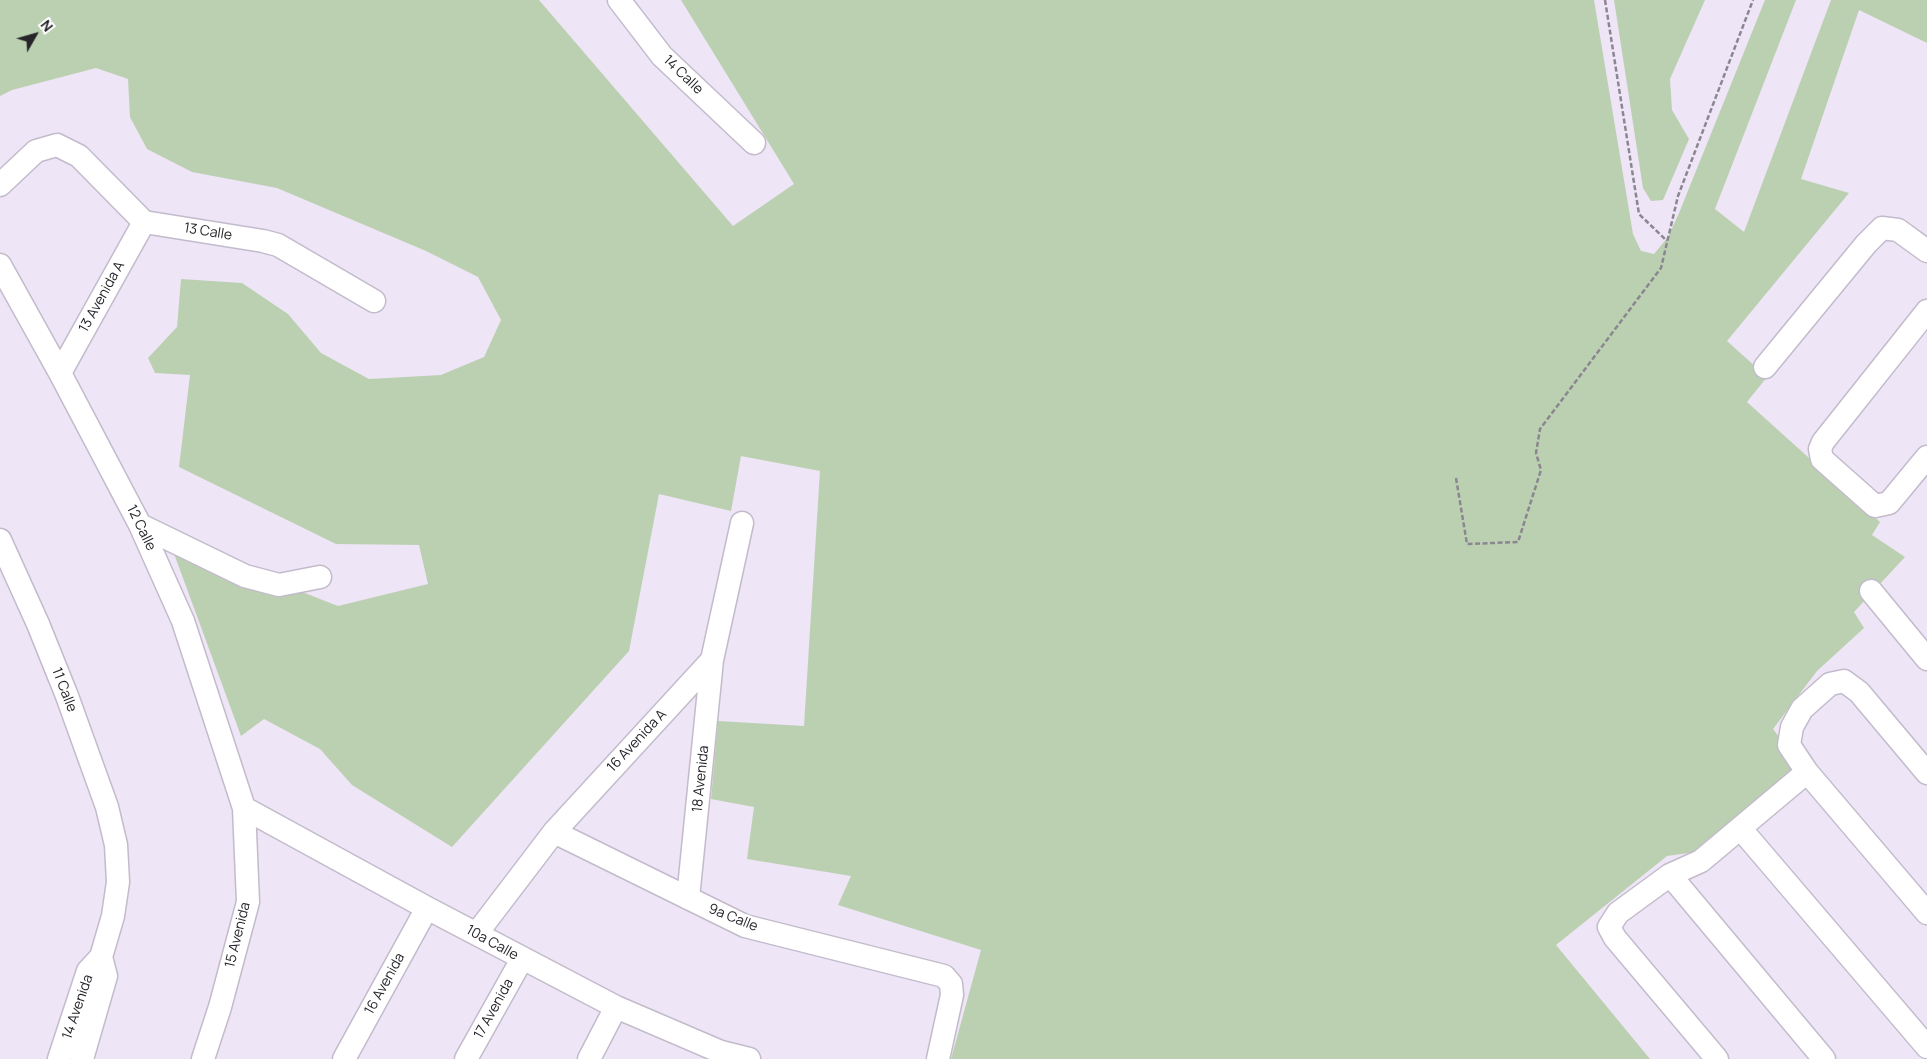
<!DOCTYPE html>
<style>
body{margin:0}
#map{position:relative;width:1927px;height:1059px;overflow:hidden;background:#eee5f6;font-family:Manrope,sans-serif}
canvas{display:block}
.north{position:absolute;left:10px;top:10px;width:50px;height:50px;-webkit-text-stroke:4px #fff;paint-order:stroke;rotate:52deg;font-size:14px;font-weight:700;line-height:20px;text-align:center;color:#27242a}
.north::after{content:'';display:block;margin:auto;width:18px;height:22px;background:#27242a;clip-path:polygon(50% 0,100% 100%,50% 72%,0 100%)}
</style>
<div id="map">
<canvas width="1927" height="1059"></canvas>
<div class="north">N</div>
</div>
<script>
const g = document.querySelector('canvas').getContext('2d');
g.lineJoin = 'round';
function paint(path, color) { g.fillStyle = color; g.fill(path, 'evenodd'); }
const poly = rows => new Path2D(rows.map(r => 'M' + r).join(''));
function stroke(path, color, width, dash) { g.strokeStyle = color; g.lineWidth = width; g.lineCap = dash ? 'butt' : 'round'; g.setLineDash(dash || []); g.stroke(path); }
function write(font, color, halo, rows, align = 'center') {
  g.font = font + ' Manrope,sans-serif'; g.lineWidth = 4.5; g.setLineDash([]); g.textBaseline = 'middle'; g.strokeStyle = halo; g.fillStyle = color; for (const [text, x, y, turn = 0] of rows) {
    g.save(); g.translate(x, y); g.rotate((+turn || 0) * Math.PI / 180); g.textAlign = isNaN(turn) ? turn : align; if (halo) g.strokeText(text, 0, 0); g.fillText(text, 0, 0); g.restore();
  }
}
paint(poly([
 [0,0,539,0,733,226,794,184,681,0,1594,0,1633,234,1641,251,1654,254,1668,237,1679,213,1765,0,1796,0,1715,209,1744,232,1831,0,1927,0,1927,43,1859,10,1801,179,1849,193,1727,341,1767,377,1747,402,1880,522,1872,535,1905,557,1854,612,1864,628,1817,671,1773,729,1800,765,1696,852,1667,856,1556,945,1650,1059,951,1059,981,950,838,905,851,876,747,859,754,807,711,799,718,721,804,726,820,471,741,456,731,511,659,494,629,651,452,847,352,785,320,749,264,719,241,736,169,540,338,606,428,584,419,545,336,544,179,467,190,375,155,373,148,358,177,327,181,279,242,283,288,314,321,353,369,379,441,375,484,357,501,320,478,277,426,251,277,188,192,172,147,149,130,117,128,79,96,68,12,90,0,96],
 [1614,0,1705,0,1670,79,1672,110,1689,139,1663,200,1651,201,1643,188]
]), '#bbd0b1');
const minor = poly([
 [619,0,662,56,754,143],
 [0,185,36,151,57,145,79,156,144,222,263,241,278,245,374,301],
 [0,265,60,373,140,525,183,621,244,808,248,902,220,1007,203,1059],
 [1927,311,1823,442,1820,449,1822,459,1875,506,1889,503,1927,457],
 [1765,367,1866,244,1882,228,1898,230,1927,251],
 [60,373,144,222],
 [140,525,245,576,279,585,320,577],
 [0,540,38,624,67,696,107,807,116,845,118,882,113,916,101,957,88,971,59,1059],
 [1871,591,1927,659],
 [1927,773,1859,692,1844,681,1830,684,1802,709,1792,727,1789,745,1807,772,1927,913],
 [244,808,427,908,616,1007,721,1052,749,1059],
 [1740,828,1927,1047],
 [554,832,745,926,944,976,951,984,952,995,938,1059],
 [1670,875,1824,1059],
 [688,898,712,660],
 [477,933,554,832,712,660,742,523],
 [82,1059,106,976,101,957],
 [344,1059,427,908],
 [466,1059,522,959],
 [589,1059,616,1007],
 [1717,1059,1615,938,1609,927,1618,913,1670,875,1701,861,1807,772]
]);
stroke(minor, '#c3bbcc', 25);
stroke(poly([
 [1605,0,1639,214,1667,241],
 [1456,478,1467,544,1518,542,1541,470,1536,453,1540,429,1661,268,1678,196,1753,0]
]), '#8c8691', 2.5, [5, 2.5]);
stroke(minor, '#fff', 22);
write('14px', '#27242a', '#fff', [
 ["14 Calle",683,75,44],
 ["13 Calle",208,232,9],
 ["13 Avenida A",102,297,-61],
 ["12 Calle",141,528,64],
 ["11 Calle",64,690,69],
 ["16 Avenida A",637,741,-47],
 ["18 Avenida",701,779,-84],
 ["9a Calle",733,918,22],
 ["15 Avenida",238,935,-76],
 ["10a Calle",492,943,29],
 ["16 Avenida",385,984,-61],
 ["14 Avenida",78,1007,-71],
 ["17 Avenida",494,1009,-61]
]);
</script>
